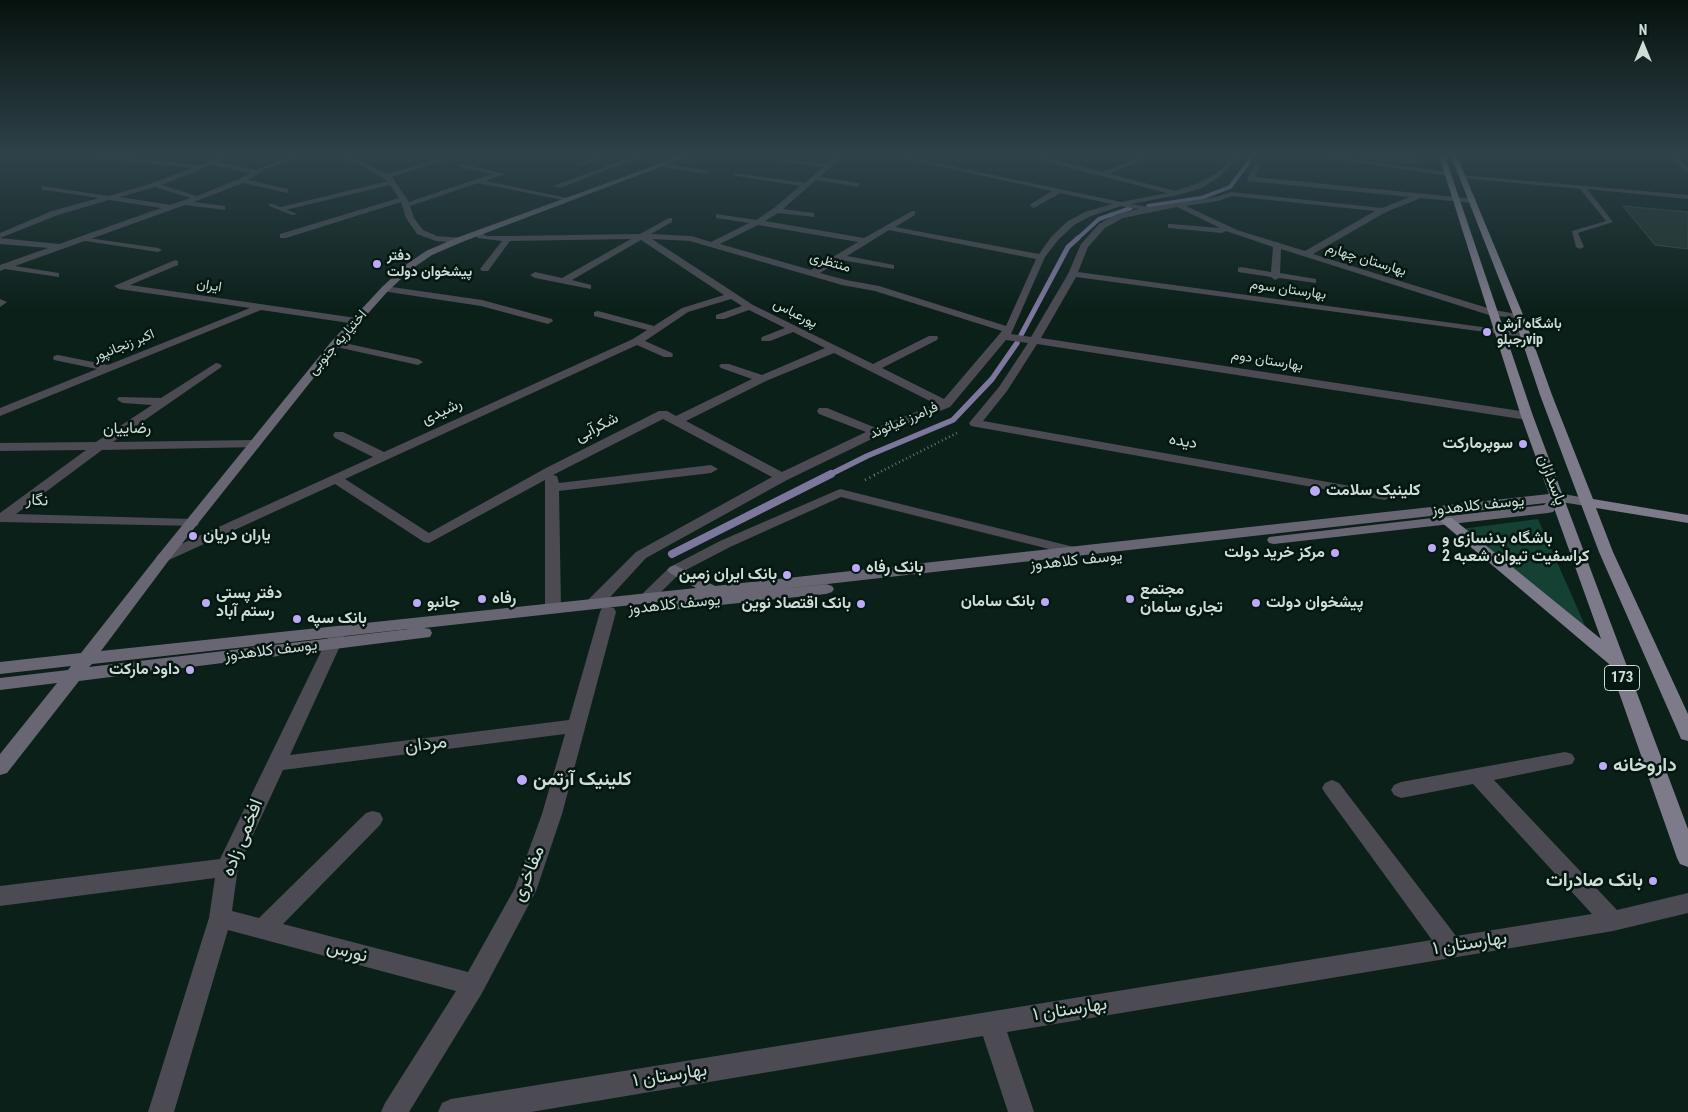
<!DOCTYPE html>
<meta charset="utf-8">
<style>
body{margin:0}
#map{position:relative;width:1688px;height:1112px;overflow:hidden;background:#0c201a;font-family:"Roboto Condensed",sans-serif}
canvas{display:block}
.north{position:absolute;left:1618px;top:20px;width:50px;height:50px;-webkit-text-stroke:4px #041711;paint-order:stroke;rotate:0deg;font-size:14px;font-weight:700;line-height:20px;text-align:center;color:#cfdcd7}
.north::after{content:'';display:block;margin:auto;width:18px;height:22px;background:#cfdcd7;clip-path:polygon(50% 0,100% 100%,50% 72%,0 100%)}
</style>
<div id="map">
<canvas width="1688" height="1112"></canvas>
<div class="north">N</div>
</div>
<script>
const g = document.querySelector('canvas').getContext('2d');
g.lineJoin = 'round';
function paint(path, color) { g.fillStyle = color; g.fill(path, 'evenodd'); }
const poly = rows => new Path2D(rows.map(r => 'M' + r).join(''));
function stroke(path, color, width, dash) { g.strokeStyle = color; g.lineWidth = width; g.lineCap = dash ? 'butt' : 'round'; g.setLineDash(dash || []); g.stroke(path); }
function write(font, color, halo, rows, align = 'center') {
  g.font = font + ' "Roboto Condensed",Vazirmatn,sans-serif'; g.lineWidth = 5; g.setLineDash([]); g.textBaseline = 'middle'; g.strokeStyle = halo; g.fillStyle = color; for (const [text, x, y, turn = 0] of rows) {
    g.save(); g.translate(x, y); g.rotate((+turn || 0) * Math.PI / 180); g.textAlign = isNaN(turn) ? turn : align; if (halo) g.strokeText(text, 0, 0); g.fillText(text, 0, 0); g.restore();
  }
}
paint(poly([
 [1338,156,1417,156,1419,165,1344,157],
 [1538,519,1587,630,1461,529]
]), '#154034');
stroke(poly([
 [1148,206,1201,198,1230,187,1248,163,1250,156],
 [1077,239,1099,219,1131,208]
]), '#7d769d', 4);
stroke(poly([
 [1021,335,1068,247,1078,238]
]), '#7d769d', 5);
stroke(poly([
 [829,475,867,456,953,420,992,379,1017,343]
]), '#7d769d', 5.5);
stroke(poly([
 [672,554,831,474]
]), '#7d769d', 8);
const building = poly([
 [1623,206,1688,212,1688,249,1655,245,1623,206]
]);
paint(building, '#20342e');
stroke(building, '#384e47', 1);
stroke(poly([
 [874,475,959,432]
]), '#677772', 2.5, [1, 3]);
stroke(poly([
 [865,480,877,474]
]), '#677772', 3, [1, 4]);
paint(poly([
 [1166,156,1175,156,1177,157,1174,159,1166,156],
 [1668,156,1674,156,1688,168,1688,173,1668,156],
 [1460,175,1688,195,1688,199,1587,189,1613,222,1578,233,1584,247,1580,249,1576,247,1572,231,1606,221,1580,189,1462,178,1460,175],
 [269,204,273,204,297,214,292,215,269,206,269,204],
 [81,237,158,248,162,250,158,252,79,240,78,239,81,237],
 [335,341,418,359,423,362,418,365,332,346,332,342,335,341]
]), '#4c4b53');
paint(poly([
 [89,156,110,156,200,165,223,156,231,156,218,162,255,170,293,156,302,156,263,170,248,180,288,189,288,193,243,183,194,202,225,206,225,210,185,205,15,266,59,273,59,277,5,269,0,271,0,265,48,248,0,244,0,233,52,211,99,198,45,190,42,190,42,186,109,196,152,183,193,168,92,158,89,156],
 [211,165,250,173,239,179,197,196,162,185,211,165],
 [155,187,190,198,170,205,120,197,155,187],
 [109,200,161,208,59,244,0,238,58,215,109,200],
 [336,156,345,156,361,161,387,174,445,158,445,160,392,177,409,202,492,174,459,167,459,165,461,164,504,174,486,181,572,199,568,201,478,183,410,206,414,218,423,230,437,236,462,238,463,240,459,243,436,241,417,234,406,218,401,202,286,238,280,238,280,234,399,198,390,185,281,211,281,207,388,181,357,163,336,156],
 [598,156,606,156,581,166,576,165,598,156],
 [635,156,643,156,560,188,553,186,635,156],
 [836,156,843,156,820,177,859,183,859,187,816,180,783,209,814,213,814,217,778,213,765,221,864,238,912,211,915,211,915,215,895,227,1039,254,1052,236,1068,221,1085,212,1112,204,1060,193,1034,208,1030,206,1031,204,1052,191,892,156,903,156,1121,202,1167,193,1058,165,1032,156,1041,156,1102,172,1143,156,1151,156,1110,174,1175,191,1196,184,1216,174,1234,156,1240,156,1220,176,1202,188,1178,195,1121,206,1091,216,1074,225,1058,240,1045,257,1011,334,1031,337,1068,274,1081,244,1099,224,1117,214,1143,208,1216,197,1231,192,1382,208,1410,197,1248,181,1247,179,1256,163,1261,164,1255,177,1476,199,1476,203,1473,203,1421,198,1386,212,1313,254,1494,310,1523,315,1523,319,1489,315,1281,249,1280,273,1316,279,1316,283,1279,278,1275,280,1271,277,1238,272,1238,268,1241,267,1271,272,1273,247,1226,231,1222,233,1168,228,1168,224,1171,224,1220,228,1177,207,1123,218,1105,228,1088,247,1078,272,1526,333,1530,334,1531,336,1530,338,1076,277,1041,338,1527,412,1533,416,1527,420,1037,344,1007,391,983,421,1390,493,1392,496,1385,500,971,426,969,423,999,387,1028,343,1006,340,950,407,880,435,787,480,646,558,601,607,595,608,589,607,587,603,589,599,636,552,772,477,663,419,553,475,557,476,559,483,711,465,718,469,711,473,559,491,561,608,559,612,553,613,547,612,545,608,545,480,429,543,424,542,335,484,169,560,164,562,159,560,156,557,159,554,373,457,335,438,333,435,335,432,343,432,384,452,633,339,647,330,594,316,594,312,598,311,654,326,682,308,724,295,641,240,572,280,591,285,591,289,535,278,530,275,535,272,562,278,631,239,510,241,488,271,482,271,480,269,502,241,477,238,478,230,484,230,484,235,487,236,508,236,640,234,669,218,672,218,672,222,651,234,691,236,711,242,749,223,716,218,716,214,756,220,774,208,800,186,737,176,733,174,735,173,805,183,823,167,781,162,779,161,779,159,827,164,836,156],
 [1232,196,1375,211,1305,251,1237,230,1186,206,1218,201,1232,196],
 [758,225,858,242,811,270,720,244,758,225],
 [889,230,1036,259,1006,326,879,286,846,280,820,273,841,260,894,269,894,265,847,256,889,230],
 [652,239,690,241,842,285,875,291,1002,331,944,399,882,368,937,340,938,338,937,336,929,336,873,364,753,305,652,239],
 [731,299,742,306,716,315,716,319,724,319,749,310,785,328,762,337,761,339,762,341,770,341,793,332,825,348,762,375,729,364,721,364,719,366,721,368,752,379,676,416,667,411,659,411,546,468,429,533,345,479,637,345,664,357,672,357,673,355,672,353,645,341,688,312,731,299],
 [834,353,936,404,876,428,827,408,819,408,817,411,819,414,866,432,782,472,686,421,766,381,834,353],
 [659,163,706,170,709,172,706,174,657,166,657,164,659,163],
 [175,260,178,261,178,265,130,285,356,318,361,321,356,324,261,310,0,416,0,408,97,369,54,360,53,358,54,356,58,355,108,365,250,308,119,289,114,286,175,260],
 [385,286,482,300,552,319,553,321,548,324,481,306,382,291,382,287,385,286],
 [0,299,7,302,0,307,0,299],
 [216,363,220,364,222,366,220,368,113,442,255,440,261,444,259,447,102,450,16,514,192,519,197,520,199,523,197,526,0,522,0,513,86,450,0,451,0,443,96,442,152,405,123,403,119,401,117,399,119,397,161,398,216,363],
 [840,489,1082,549,1084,552,1082,555,1077,556,841,497,730,547,680,573,652,601,640,601,638,598,670,567,720,541,840,489],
 [608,607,614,608,616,612,562,814,536,891,482,993,409,1112,381,1112,385,1103,456,991,228,930,174,1112,148,1112,209,918,215,878,0,906,0,886,220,859,332,629,338,628,344,629,346,633,290,755,569,720,600,612,602,608,608,607],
 [565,734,542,814,515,888,468,972,283,924,380,825,383,819,380,813,373,811,366,813,259,918,232,911,238,867,283,770,565,734],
 [1565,752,1572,754,1575,759,1572,764,1494,780,1617,910,1688,893,1688,913,1613,931,1007,1032,1034,1112,1008,1112,983,1036,531,1112,438,1112,442,1103,451,1099,1432,940,1325,793,1322,788,1325,783,1332,780,1339,783,1456,936,1592,914,1473,784,1401,798,1394,795,1391,790,1394,785,1401,782,1565,752]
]), '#4c4b53');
paint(poly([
 [1314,156,1329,156,1448,172,1452,174,1448,176,1314,156],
 [1117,202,1150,207,1154,209,1150,211,1120,206,1116,204,1117,202]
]), '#4c4b53');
paint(poly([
 [681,156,689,156,462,242,432,255,413,268,388,291,339,346,169,560,101,651,696,588,670,573,667,570,670,567,675,565,715,586,1558,493,1591,499,1593,502,1586,506,1561,502,1553,512,1548,513,1274,544,1269,543,1267,540,1269,537,1544,505,1546,503,774,590,826,584,832,586,834,589,832,592,826,594,672,610,666,609,664,605,668,601,424,628,430,629,432,633,430,637,79,681,7,773,0,775,0,754,57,683,0,690,0,678,68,670,71,666,0,674,0,662,81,653,159,554,331,342,382,287,407,264,426,251,456,238,681,156],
 [417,628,89,667,92,664,417,628]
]), '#686672');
paint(poly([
 [1439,156,1445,156,1533,416,1688,829,1688,867,1680,864,1677,858,1609,664,1440,521,1442,518,1452,518,1601,639,1521,416,1439,156],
 [1451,156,1457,156,1524,317,1552,395,1593,499,1688,515,1688,523,1596,508,1613,552,1688,714,1688,741,1681,739,1679,734,1599,552,1540,395,1514,317,1451,156]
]), '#7d7a8a');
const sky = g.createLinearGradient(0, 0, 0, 311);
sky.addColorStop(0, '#07120e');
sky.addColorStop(0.5, '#2e4249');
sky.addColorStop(1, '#2e424900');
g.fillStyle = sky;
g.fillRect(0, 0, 1688, 311);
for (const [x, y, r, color] of [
 [377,264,5,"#bcaaf6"],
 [1487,332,5,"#bcaaf6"],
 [1523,444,5,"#bcaaf6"],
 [1315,491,6,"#bcaaf6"],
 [193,536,5,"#bcaaf6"],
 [1432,548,5,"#bcaaf6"],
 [1335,553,5,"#bcaaf6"],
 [856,568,5,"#bcaaf6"],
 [787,575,5,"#bcaaf6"],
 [482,599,5,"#bcaaf6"],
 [1130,599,5,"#bcaaf6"],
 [1045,602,5,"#bcaaf6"],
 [206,603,5,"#bcaaf6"],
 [417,603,5,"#bcaaf6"],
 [1256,603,5,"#bcaaf6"],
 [861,604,5,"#bcaaf6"],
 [297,619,5,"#bcaaf6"],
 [190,670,5,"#bcaaf6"],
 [1603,766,5,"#bcaaf6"],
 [522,780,6,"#bcaaf6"],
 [1653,881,5,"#bcaaf6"]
]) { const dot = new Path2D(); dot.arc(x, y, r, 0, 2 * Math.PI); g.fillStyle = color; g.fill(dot); stroke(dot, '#041711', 2); }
write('bold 14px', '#cfdcd7', '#041711', [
 ["دفتر",387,256],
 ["پیشخوان دولت",387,272],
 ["باشگاه آرش",1497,324],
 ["رجبلوvip",1497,340]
], 'left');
write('14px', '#cfdcd7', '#041711', [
 ["بهارستان چهارم",1366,260,17],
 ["منتظری",830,263,16],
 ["ایران",209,286,9],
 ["بهارستان سوم",1288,290,8],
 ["پورعباس",795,314,27],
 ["اختیاریه جنوبی",338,343,-49],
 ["اکبر زنجانپور",124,346,-22],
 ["بهارستان دوم",1267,361,9],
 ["فرامرز غیاثوند",904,421,-23]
]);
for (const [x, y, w] of [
 [1622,678,35]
]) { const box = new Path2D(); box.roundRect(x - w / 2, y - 12.5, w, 25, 4); g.fillStyle = '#041711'; g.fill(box); stroke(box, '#cfdcd7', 1); }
write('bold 15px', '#cfdcd7', null, [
 ["173",1622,678]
]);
write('16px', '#cfdcd7', '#041711', [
 ["رشیدی",442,412,-25],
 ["شکرآبی",597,428,-27],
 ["رضاییان",127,429,-1],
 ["دیده",1183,442,10],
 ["پاسداران",1551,480,69],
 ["نگار",37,501,2],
 ["یوسف کلاهدوز",1478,506,-6],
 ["یوسف کلاهدوز",1076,561,-6],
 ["یوسف کلاهدوز",674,605,-6],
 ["یوسف کلاهدوز",271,651,-7]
]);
write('bold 16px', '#cfdcd7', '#041711', [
 ["سوپرمارکت",1513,444,"right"],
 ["کلینیک سلامت",1326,491],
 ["یاران دریان",203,536],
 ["باشگاه بدنسازی و",1442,539],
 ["کراسفیت تیوان شعبه 2",1442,557],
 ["مرکز خرید دولت",1325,553,"right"],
 ["بانک رفاه",866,568],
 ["بانک ایران زمین",777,575,"right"],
 ["مجتمع",1140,590],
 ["تجاری سامان",1140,608],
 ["دفتر پستی",216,594],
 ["رستم آباد",216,612],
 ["رفاه",492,599],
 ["بانک سامان",1035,602,"right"],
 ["جانبو",427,603],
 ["پیشخوان دولت",1266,603],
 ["بانک اقتصاد نوین",851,604,"right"],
 ["بانک سپه",307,619],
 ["داود مارکت",180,670,"right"]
], 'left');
write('19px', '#cfdcd7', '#041711', [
 ["مردان",426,745,-7],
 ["افخمی زاده",243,838,-68],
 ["مفاخری",529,874,-68],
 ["بهارستان ١",1470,944,-9],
 ["نورس",347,952,15],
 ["بهارستان ١",1070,1010,-9],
 ["بهارستان ١",670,1076,-9]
]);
write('bold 19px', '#cfdcd7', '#041711', [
 ["داروخانه",1613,766],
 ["کلینیک آرتمن",533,780],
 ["بانک صادرات",1643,881,"right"]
], 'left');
</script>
